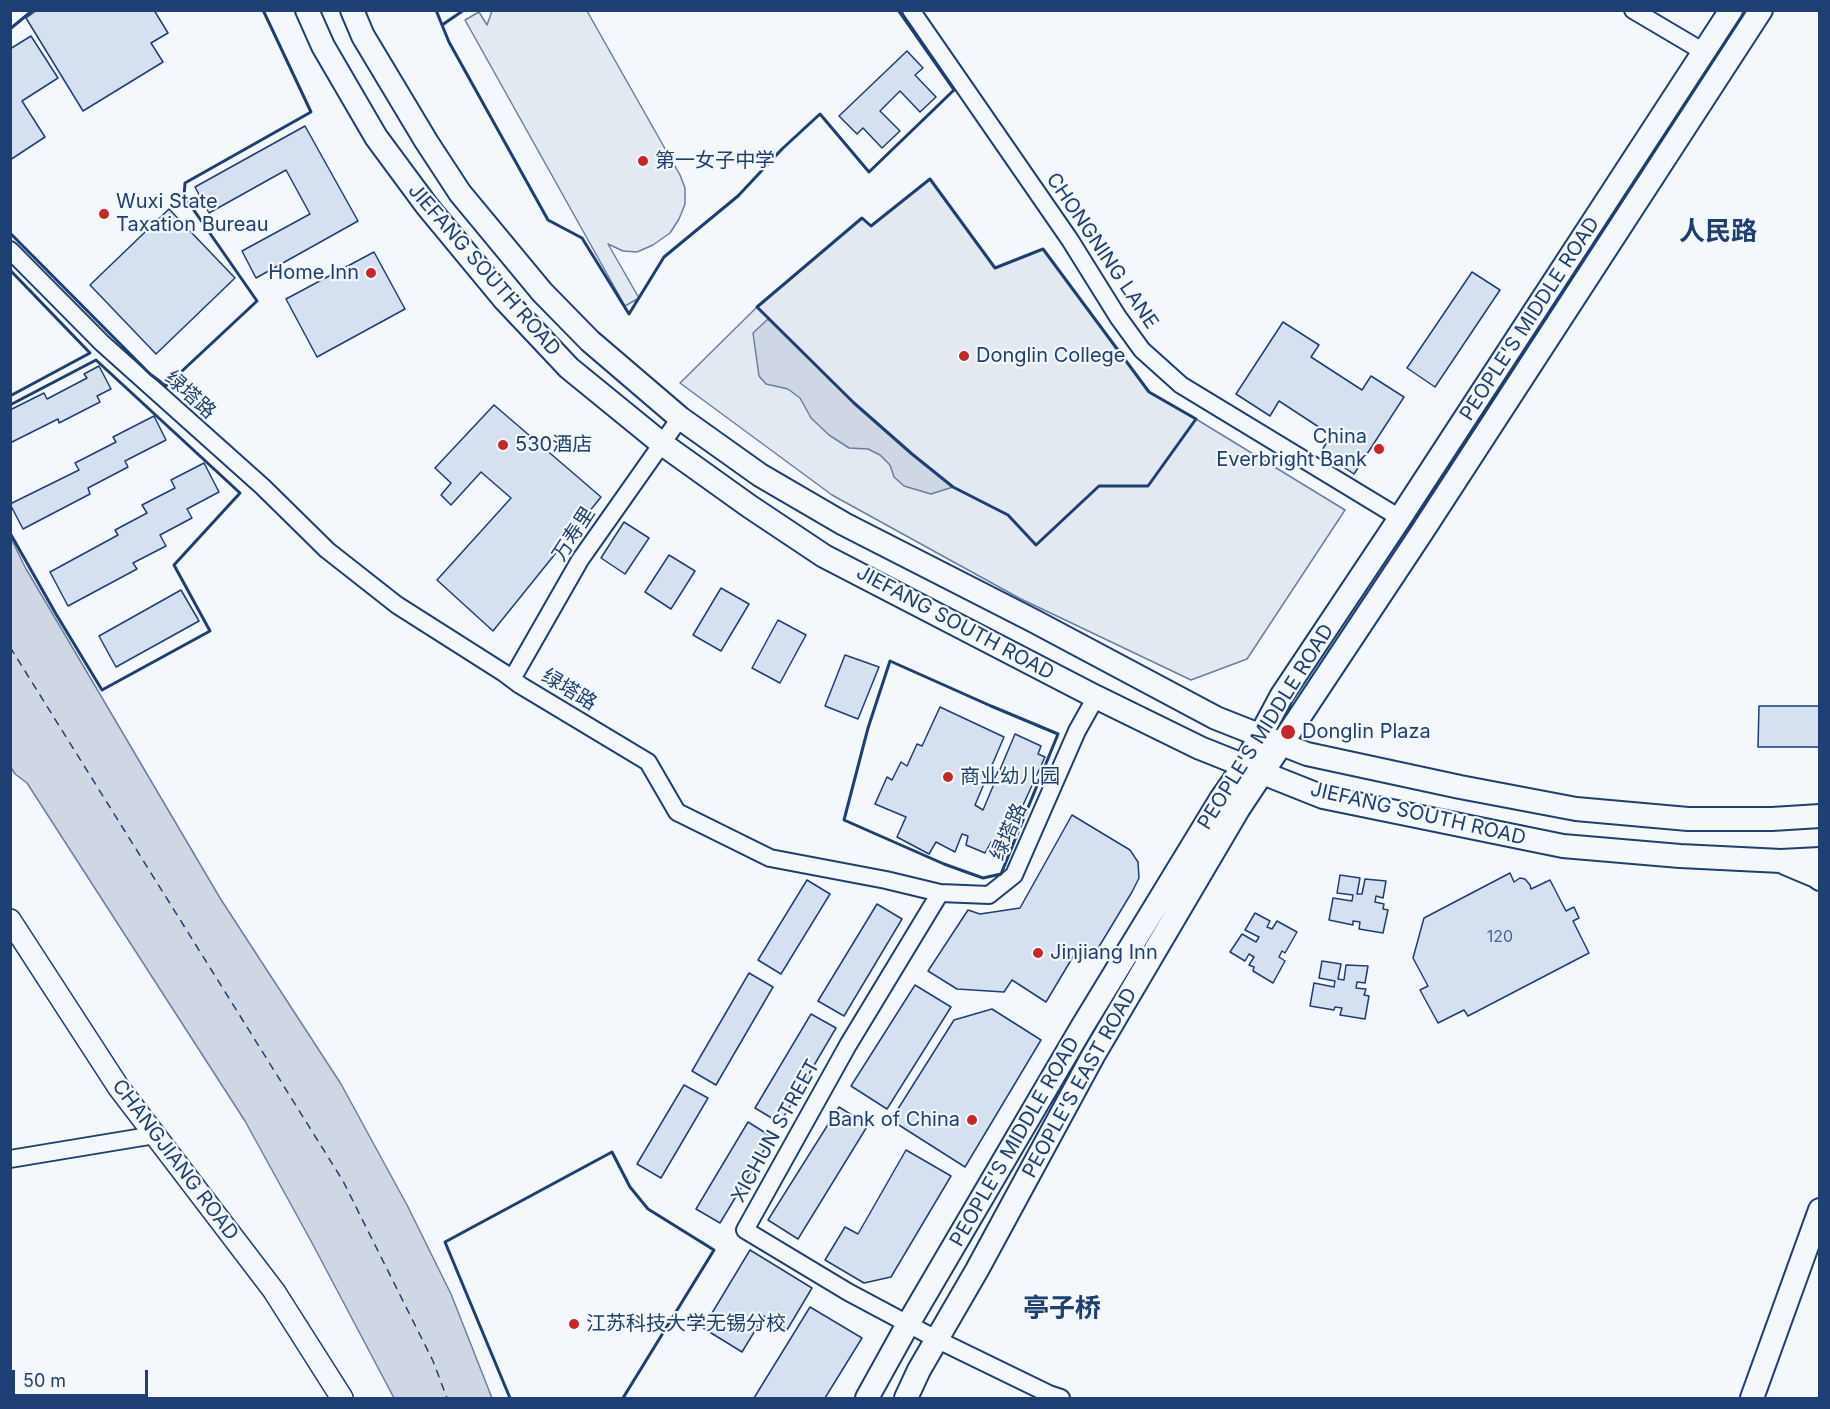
<!DOCTYPE html>
<meta charset="utf-8">
<style>
body{margin:0}
#map{position:relative;width:1830px;height:1409px;overflow:hidden;background:#f4f7fb;font-family:Inter,sans-serif}
canvas{display:block}
.frame{position:absolute;inset:0;border:12px solid #1d3f73;pointer-events:none}
.scale{position:absolute;left:12px;top:1370px;width:136px;height:27px;box-sizing:border-box;border:3px solid #1d3f73;border-top:0;padding-left:8px;font-size:18px;line-height:21px;white-space:nowrap;color:#1d3f73;-webkit-text-stroke:4px #f4f7fb;paint-order:stroke}
</style>
<div id="map">
<canvas width="1830" height="1409"></canvas>
<div class="frame"></div>
<div class="scale">50 m</div>
</div>
<script>
const g = document.querySelector('canvas').getContext('2d');
g.lineJoin = 'round';
function paint(path, color) { g.fillStyle = color; g.fill(path, 'evenodd'); }
const poly = rows => new Path2D(rows.map(r => 'M' + r).join(''));
function stroke(path, color, width, dash) { g.strokeStyle = color; g.lineWidth = width; g.lineCap = dash ? 'butt' : 'round'; g.setLineDash(dash || []); g.stroke(path); }
function write(font, color, halo, rows, align = 'center') {
  g.font = font + ' Inter,"Noto Sans SC",sans-serif'; g.lineWidth = 4.5; g.setLineDash([]); g.textBaseline = 'middle'; g.strokeStyle = halo; g.fillStyle = color; for (const [text, x, y, turn = 0] of rows) {
    g.save(); g.translate(x, y); g.rotate((+turn || 0) * Math.PI / 180); g.textAlign = isNaN(turn) ? turn : align; if (halo) g.strokeText(text, 0, 0); g.fillText(text, 0, 0); g.restore();
  }
}
const green = poly([
 [492,11,587,11,680,175,685,188,685,204,679,219,670,233,653,245,637,252,623,251,608,244,639,298,625,306,465,20,479,12,487,25,492,11],
 [930,179,995,268,1043,249,1149,392,1196,419,1345,510,1247,659,1191,680,1019,598,832,495,680,383,757,307,862,218,871,226,930,179]
]);
paint(green, '#e3e9f0');
stroke(green, '#687fa3', 1.5);
const water = poly([
 [768,319,854,403,912,454,953,487,931,494,904,486,894,477,890,465,880,455,868,449,849,448,829,435,811,418,800,398,788,389,766,384,759,376,753,333,768,319],
 [11,538,25,567,220,898,341,1084,407,1205,451,1294,492,1398,394,1398,311,1241,245,1121,27,783,15,774,10,766,11,538]
]);
paint(water, '#cfd7e4');
stroke(water, '#687fa3', 1.5);
stroke(poly([
 [10,647,343,1181,433,1361,447,1398]
]), '#1d3f73', 1.5, [8, 6]);
const building = poly([
 [37,10,154,10,168,33,151,43,163,62,83,111,26,18,37,10],
 [31,36,58,78,22,101,45,137,10,160,10,49,31,36],
 [907,51,923,68,915,75,936,97,920,112,900,91,880,111,900,131,882,148,863,128,857,134,839,116,907,51],
 [305,126,358,221,256,278,242,251,310,214,286,170,209,213,195,187,305,126],
 [169,209,235,278,156,354,90,285,169,209],
 [374,252,405,309,317,357,286,299,374,252],
 [1472,272,1500,290,1435,387,1407,368,1472,272],
 [1283,322,1319,345,1311,357,1362,390,1371,376,1404,397,1354,474,1321,452,1331,435,1279,401,1270,416,1236,394,1283,322],
 [99,366,111,389,97,396,100,402,59,423,58,419,10,443,10,410,44,393,47,399,87,378,84,374,99,366],
 [494,405,601,497,493,631,437,580,511,498,481,472,451,505,441,495,451,483,435,468,494,405],
 [154,416,166,440,125,461,128,467,88,488,90,494,23,529,10,504,79,470,75,463,116,442,113,437,154,416],
 [204,463,219,492,187,509,192,518,160,535,166,546,133,563,137,569,68,606,50,572,118,535,115,530,147,513,142,505,175,488,171,480,204,463],
 [624,522,649,538,625,574,601,558,624,522],
 [669,555,695,571,671,609,645,592,669,555],
 [721,588,749,604,721,651,693,635,721,588],
 [181,590,199,621,116,667,99,636,181,590],
 [778,620,806,635,780,683,752,668,778,620],
 [845,655,879,667,858,719,825,706,845,655],
 [1759,706,1820,706,1820,747,1758,747,1759,706],
 [940,707,1004,737,975,805,983,810,1015,734,1041,746,1038,754,1045,757,1003,849,991,842,985,853,966,845,968,836,962,834,955,852,936,842,929,854,897,837,906,817,875,804,887,777,892,780,901,762,907,766,917,744,922,746,940,707],
 [1072,815,1130,850,1138,862,1139,878,1132,892,1094,955,1085,955,1077,950,1046,1002,1012,980,1004,992,957,989,928,971,968,910,980,914,1020,908,1072,815],
 [1510,873,1514,882,1520,878,1525,879,1530,885,1531,889,1550,880,1566,911,1574,907,1579,918,1573,921,1589,953,1468,1016,1464,1010,1438,1023,1420,990,1428,986,1413,958,1424,918,1510,873],
 [1340,875,1360,878,1357,894,1362,894,1365,879,1386,881,1383,898,1376,896,1375,902,1384,904,1383,909,1388,910,1383,933,1359,929,1360,922,1353,921,1353,925,1329,920,1333,898,1352,901,1353,895,1337,893,1340,875],
 [807,880,830,894,781,974,758,960,807,880],
 [877,904,902,919,844,1016,818,1001,877,904],
 [1255,913,1270,921,1267,927,1272,929,1277,921,1297,932,1285,953,1282,951,1279,957,1285,961,1273,983,1253,971,1254,967,1249,965,1254,957,1249,954,1245,961,1230,952,1242,934,1256,942,1259,937,1245,930,1255,913],
 [1322,961,1341,964,1338,979,1344,980,1346,965,1368,966,1365,983,1357,982,1356,988,1366,989,1364,995,1369,996,1365,1019,1340,1015,1342,1008,1335,1007,1334,1010,1310,1006,1314,983,1334,987,1335,981,1319,978,1322,961],
 [749,973,773,987,716,1085,692,1071,749,973],
 [915,985,951,1007,887,1109,851,1086,915,985],
 [992,1009,1041,1040,965,1167,891,1120,954,1020,992,1009],
 [811,1014,836,1028,780,1123,755,1108,811,1014],
 [684,1085,708,1098,661,1178,637,1164,684,1085],
 [839,1107,868,1125,798,1239,768,1220,839,1107],
 [748,1122,772,1137,720,1223,696,1209,748,1122],
 [906,1150,951,1176,891,1277,864,1283,825,1260,845,1227,858,1234,906,1150],
 [750,1250,812,1288,787,1330,764,1316,742,1352,703,1328,750,1250],
 [810,1307,862,1338,825,1398,754,1398,810,1307]
]);
paint(building, '#d5e0f0');
stroke(building, '#1d3f73', 1.5);
const minor = poly([
 [911,10,1070,240,1118,317,1142,350,1181,385,1400,518],
 [1633,10,1704,52],
 [10,250,102,343,263,487,327,550,397,605,504,673,520,685,648,762,677,812,770,858,886,880,940,893,989,895,1014,875,1077,731,1096,697],
 [512,679,580,560,680,418],
 [940,893,848,1045,745,1230,848,1292,938,1340,1049,1394,1061,1398],
 [10,1159,155,1135]
]);
const tertiary = poly([
 [10,920,119,1088,274,1291,342,1398]
]);
const secondary = poly([
 [307,10,323,46,376,137,427,206,504,299,569,368,661,443,749,506,824,556,1096,697,1200,748,1323,797,1563,846,1680,856,1781,861,1820,859],
 [352,10,363,36,426,141,460,193,542,292,590,341,680,418,760,475,844,524,1034,621,1216,718,1307,754,1460,787,1576,809,1688,819,1772,819,1820,816],
 [1785,863,1816,876,1820,879],
 [867,1398,908,1324,1082,1027,1221,799,1244,766,1282,695,1400,518,1731,10],
 [906,1398,919,1370,977,1270,1093,1056,1239,808,1422,532,1761,10],
 [1752,1398,1820,1210]
]);
stroke(minor, '#1d3f73', 20);
stroke(tertiary, '#1d3f73', 24);
stroke(secondary, '#1d3f73', 26);
stroke(minor, '#f4f7fb', 16);
stroke(tertiary, '#f4f7fb', 21);
stroke(secondary, '#f4f7fb', 22);
stroke(poly([
 [436,10,442,25,444,24],
 [464,10,442,25,449,42,548,220,582,238,629,314,664,257,738,196,782,149,820,114,869,172,954,90,898,10],
 [10,29,33,10],
 [930,179,995,268,1043,249,1149,392,1196,419,1148,486,1099,486,1036,545,1008,515,953,487,912,454,854,403,757,307,862,218,871,226,930,179],
 [10,233,150,374,166,386,257,301,184,196,185,183,311,112,263,10],
 [10,270,90,353,10,396],
 [10,405,96,360,240,493,174,565,210,631,102,690,56,614,10,533],
 [890,661,991,706,1058,734,1001,874,983,878,944,864,844,820,868,728,890,661],
 [510,1398,445,1242,612,1152,630,1187,648,1209,714,1250,623,1398]
]), '#1d3f73', 3);
for (const [x, y, r, color] of [
 [643,161,6,"#c62828"],
 [104,214,6,"#c62828"],
 [371,273,6,"#c62828"],
 [964,356,6,"#c62828"],
 [503,445,6,"#c62828"],
 [1379,449,6,"#c62828"],
 [1288,732,8,"#c62828"],
 [948,777,6,"#c62828"],
 [1038,953,6,"#c62828"],
 [972,1120,6,"#c62828"],
 [574,1324,6,"#c62828"]
]) { const dot = new Path2D(); dot.arc(x, y, r, 0, 2 * Math.PI); g.fillStyle = color; g.fill(dot); stroke(dot, '#f4f7fb', 2); }
write('16px', '#4b6792', null, [
 ["120",1500,937]
]);
write('20px', '#1d3f73', '#f4f7fb', [
 ["第一女子中学",655,161],
 ["Wuxi State",116,202],
 ["Taxation Bureau",116,225],
 ["Home Inn",359,273,"right"],
 ["Donglin College",976,356],
 ["China",1367,437,"right"],
 ["Everbright Bank",1367,460,"right"],
 ["530酒店",515,445],
 ["Donglin Plaza",1302,732],
 ["商业幼儿园",960,777],
 ["Jinjiang Inn",1050,953],
 ["Bank of China",960,1120,"right"],
 ["江苏科技大学无锡分校",586,1324]
], 'left');
write('20px', '#1d3f73', '#f4f7fb', [
 ["CHONGNING LANE",1102,251,56],
 ["JIEFANG SOUTH ROAD",484,270,49],
 ["PEOPLE'S MIDDLE ROAD",1530,319,-57],
 ["绿塔路",190,395,42],
 ["万寿里",574,534,-57],
 ["JIEFANG SOUTH ROAD",955,623,28],
 ["绿塔路",569,690,31],
 ["PEOPLE'S MIDDLE ROAD",1266,727,-58],
 ["JIEFANG SOUTH ROAD",1418,814,13],
 ["绿塔路",1009,832,-66],
 ["PEOPLE'S EAST ROAD",1080,1083,-61],
 ["XICHUN STREET",776,1131,-61],
 ["PEOPLE'S MIDDLE ROAD",1015,1142,-60],
 ["CHANGJIANG ROAD",175,1160,53]
]);
write('bold 26px', '#1d3f73', '#f4f7fb', [
 ["人民路",1718,232],
 ["亭子桥",1062,1309]
]);
</script>
